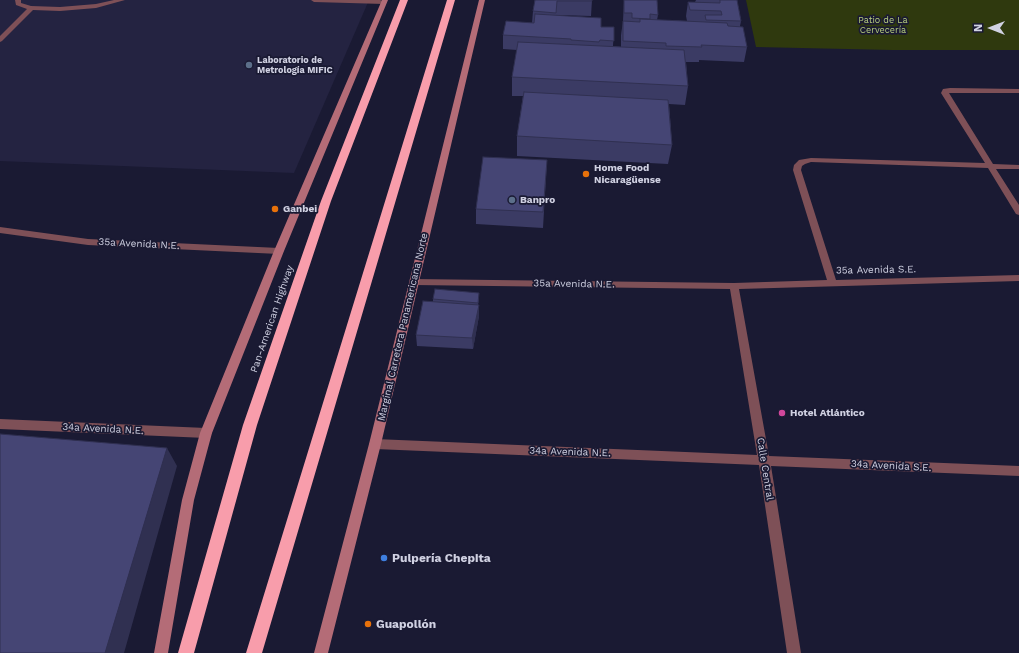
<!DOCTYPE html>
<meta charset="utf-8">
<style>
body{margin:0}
#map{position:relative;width:1019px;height:653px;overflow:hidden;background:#1a1a33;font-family:"Work Sans",sans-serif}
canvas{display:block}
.north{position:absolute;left:971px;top:8px;width:40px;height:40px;-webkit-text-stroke:3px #1a1a33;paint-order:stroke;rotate:270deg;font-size:11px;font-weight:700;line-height:16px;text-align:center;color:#d0d1e2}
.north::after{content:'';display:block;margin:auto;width:14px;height:18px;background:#d0d1e2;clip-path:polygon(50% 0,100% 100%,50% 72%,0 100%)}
</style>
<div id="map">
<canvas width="1019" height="653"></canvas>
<div class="north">N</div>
</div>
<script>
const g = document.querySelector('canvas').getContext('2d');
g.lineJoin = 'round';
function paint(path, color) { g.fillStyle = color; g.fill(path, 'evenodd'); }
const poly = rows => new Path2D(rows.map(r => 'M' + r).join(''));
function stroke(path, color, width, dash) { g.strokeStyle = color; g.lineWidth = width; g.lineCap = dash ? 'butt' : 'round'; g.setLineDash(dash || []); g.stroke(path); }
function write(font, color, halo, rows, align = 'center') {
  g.font = font + ' "Work Sans",sans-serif'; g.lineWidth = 3.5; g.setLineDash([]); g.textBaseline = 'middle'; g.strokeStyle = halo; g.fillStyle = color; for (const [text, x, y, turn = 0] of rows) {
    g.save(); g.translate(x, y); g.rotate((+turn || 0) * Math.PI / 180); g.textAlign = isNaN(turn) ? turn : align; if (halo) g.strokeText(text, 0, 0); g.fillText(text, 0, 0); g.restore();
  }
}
paint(poly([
 [0,0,369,0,294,173,0,161]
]), '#242341');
paint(poly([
 [746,0,1019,0,1019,50,892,50,756,47]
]), '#2f390e');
paint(poly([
 [15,0,21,0,21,3,31,6,60,7,96,4,114,0,125,0,96,8,60,11,33,10,2,41,0,42,0,36,27,9,16,5,15,0],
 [311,0,380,0,387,2,384,4,314,2,311,0]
]), '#7e5057');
paint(poly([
 [950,88,1019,89,1019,93,949,93,993,164,1019,165,1019,169,996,169,1019,205,1019,215,1016,214,988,168,811,162,805,164,802,166,801,170,836,280,1019,275,1019,281,739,289,769,456,1019,466,1019,476,771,466,801,653,787,653,759,465,375,449,371,447,369,444,371,441,375,439,757,455,730,289,414,285,409,282,414,279,734,283,827,280,793,170,794,165,799,160,811,158,985,163,941,93,943,89,950,88],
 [0,227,88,239,279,248,284,251,279,254,88,245,0,233,0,227],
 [0,419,206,428,210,430,212,433,210,436,206,438,0,429,0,419]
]), '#7e5057');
paint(poly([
 [382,0,388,0,284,251,212,433,194,500,168,653,154,653,182,500,200,433,274,251,382,0],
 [479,0,485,0,381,444,328,653,314,653,369,444,479,0]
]), '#b46c77');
paint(poly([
 [400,0,408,0,331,201,257,425,194,653,178,653,243,425,321,201,400,0],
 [447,0,455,0,262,653,246,653,447,0]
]), '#f89dab');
paint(poly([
 [535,0,592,0,591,16,556,15,601,27,614,27,613,46,621,47,621,35,623,21,624,0,657,0,658,15,657,20,687,21,686,16,688,2,695,2,696,0,737,0,741,21,740,26,747,47,744,62,699,60,699,62,686,62,688,86,685,105,669,104,672,145,668,164,517,156,517,136,523,96,512,96,512,77,517,50,503,49,503,35,532,23,533,11],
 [547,160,543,228,476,224,476,209],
 [479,298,478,305,479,316,473,349,417,346,416,335,433,302,433,299]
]), '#3b3b64');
paint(poly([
 [479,305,479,316,473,349,472,338],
 [167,448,177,466,124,653,105,653]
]), '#303051');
const building = poly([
 [535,0,592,0,592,1,557,1,556,13,533,11,535,0],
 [624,0,657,0,658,15,650,14,650,19,632,18,632,13,624,13,624,0],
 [720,0,737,0,741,21,706,20,705,15,722,15,721,11,690,10,688,2,720,3,720,0],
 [535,14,601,18,601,27,614,27,614,41,600,40,599,42,571,40,571,39,503,35,506,21,534,23,535,14],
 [640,19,727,23,728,26,743,27,747,47,701,45,702,47,666,46,666,43,623,41,623,21,640,22,640,19],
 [518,42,684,50,688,86,512,77,518,42],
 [524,92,668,100,672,145,517,136,524,92],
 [483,157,547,160,543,212,476,209,483,157],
 [435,289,479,293,478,303,433,299,435,289],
 [423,301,479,305,472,338,416,335,423,301],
 [0,434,167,448,105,653,0,653,0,434]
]);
paint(building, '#454574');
stroke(building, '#303051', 1);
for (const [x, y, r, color] of [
 [249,65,4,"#5c6f8a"],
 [586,174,4,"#e8710a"],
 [512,200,4,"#5c6f8a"],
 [275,209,4,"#e8710a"],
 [782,413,4,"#d1479c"],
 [384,558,4,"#3f7fe0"],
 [368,624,4,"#e8710a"]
]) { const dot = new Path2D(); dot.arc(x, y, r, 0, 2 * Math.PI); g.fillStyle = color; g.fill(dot); stroke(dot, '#1a1a33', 1.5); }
write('9px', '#b7ce7d', '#1a1a33', [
 ["Patio de La",883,20],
 ["Cervecería",883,30]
]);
write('bold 9px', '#d0d1e2', '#1a1a33', [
 ["Laboratorio de",257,60],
 ["Metrología MIFIC",257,70]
], 'left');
write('bold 10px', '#d0d1e2', '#1a1a33', [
 ["Home Food",594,168],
 ["Nicaragüense",594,180],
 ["Banpro",520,200],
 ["Ganbei",283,209],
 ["Hotel Atlántico",790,413]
], 'left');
write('10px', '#d0d1e2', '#1a1a33', [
 ["35a Avenida N.E.",139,244,3],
 ["35a Avenida S.E.",876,270,-1],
 ["35a Avenida N.E.",574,284,1],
 ["Pan-American Highway",272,319,-71],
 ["Marginal Carretera Panamericana Norte",403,327,-77],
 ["34a Avenida N.E.",103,429,3],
 ["34a Avenida N.E.",570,452,2],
 ["34a Avenida S.E.",891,466,3],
 ["Calle Central",765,469,81]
]);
write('bold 12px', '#d0d1e2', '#1a1a33', [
 ["Pulpería Chepita",392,558],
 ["Guapollón",376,624]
], 'left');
</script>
